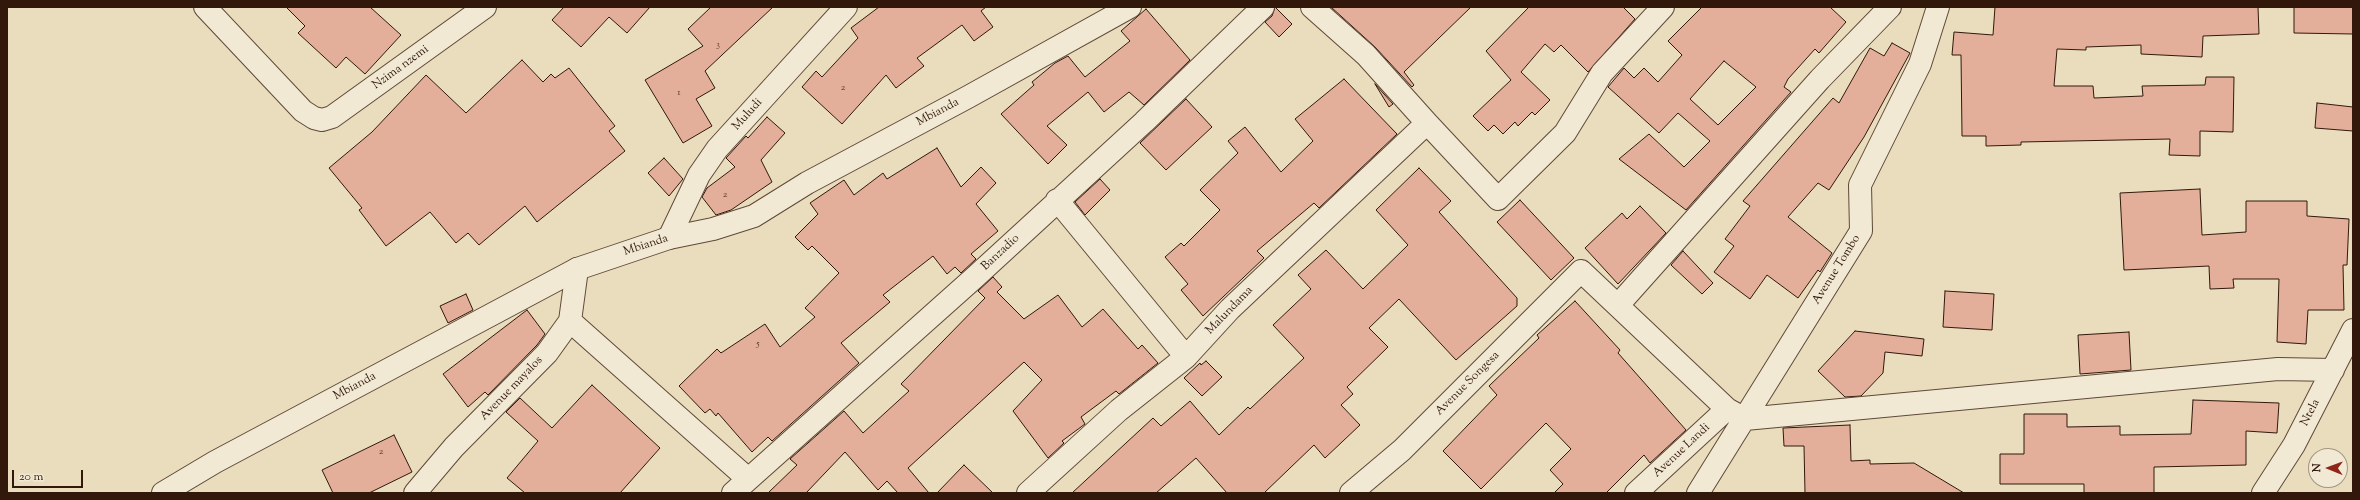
<!DOCTYPE html>
<style>
body{margin:0}
#map{position:relative;width:2360px;height:500px;overflow:hidden;background:#e9ddbd;font-family:"Sorts Mill Goudy",serif}
canvas{display:block}
.frame{position:absolute;inset:0;border:8px solid #31180b;pointer-events:none}
.north{position:absolute;left:2308px;top:448px;width:40px;height:40px;box-sizing:border-box;background:#f1e9d4;border:1px solid #a49584;border-radius:50%;rotate:271deg;font-size:11px;font-weight:700;line-height:16px;text-align:center;color:#31180b}
.north::after{content:'';display:block;margin:auto;width:14px;height:18px;background:#8f2418;clip-path:polygon(50% 0,100% 100%,50% 72%,0 100%)}
.scale{position:absolute;left:12px;top:470px;width:71px;height:18px;box-sizing:border-box;border:2px solid #31180b;border-top:0;padding-left:5px;font-size:12px;line-height:14px;white-space:nowrap;color:#31180b;-webkit-text-stroke:3px #f1e9d4;paint-order:stroke}
</style>
<div id="map">
<canvas width="2360" height="500"></canvas>
<div class="frame"></div>
<div class="north">N</div>
<div class="scale">20 m</div>
</div>
<script>
const g = document.querySelector('canvas').getContext('2d');
g.lineJoin = 'round';
function paint(path, color) { g.fillStyle = color; g.fill(path, 'evenodd'); }
const poly = rows => new Path2D(rows.map(r => 'M' + r).join(''));
function stroke(path, color, width, dash) { g.strokeStyle = color; g.lineWidth = width; g.lineCap = dash ? 'butt' : 'round'; g.setLineDash(dash || []); g.stroke(path); }
function write(font, color, halo, rows, align = 'center') {
  g.font = font + ' "Sorts Mill Goudy",serif'; g.lineWidth = 3; g.setLineDash([]); g.textBaseline = 'middle'; g.strokeStyle = halo; g.fillStyle = color; for (const [text, x, y, turn = 0] of rows) {
    g.save(); g.translate(x, y); g.rotate((+turn || 0) * Math.PI / 180); g.textAlign = isNaN(turn) ? turn : align; if (halo) g.strokeText(text, 0, 0); g.fillText(text, 0, 0); g.restore();
  }
}
const building = poly([
 [286,7,370,7,401,35,365,74,346,57,336,68,298,33,305,26,286,7],
 [564,7,650,7,627,33,609,17,581,47,552,20,564,7],
 [711,7,773,7,705,71,715,88,696,99,712,126,683,143,645,80,703,46,688,29,711,7],
 [879,7,986,7,981,11,993,27,974,41,962,25,917,58,924,66,896,88,886,75,842,124,802,87,816,71,822,77,858,38,851,28,879,7],
 [1275,7,1292,24,1279,37,1265,22,1272,16,1275,7],
 [1331,7,1471,7,1404,72,1414,85,1412,87,1375,47,1331,7],
 [1529,7,1623,7,1635,19,1588,72,1561,45,1554,52,1545,44,1521,72,1550,100,1535,115,1532,112,1518,126,1515,122,1503,134,1494,125,1488,131,1473,116,1511,80,1486,51,1529,7],
 [1702,7,1830,7,1846,22,1819,53,1815,49,1788,79,1784,87,1791,92,1686,210,1619,159,1649,134,1684,167,1710,141,1678,113,1659,133,1608,87,1624,68,1634,78,1644,68,1658,82,1682,55,1668,41,1702,7],
 [1724,61,1756,87,1718,125,1690,99,1724,61],
 [1995,7,2258,7,2259,34,2203,36,2202,57,2141,54,2141,45,2086,47,2086,50,2057,49,2054,86,2093,86,2094,98,2143,96,2142,86,2205,85,2206,77,2234,77,2233,132,2200,131,2200,156,2169,155,2170,139,2021,142,2021,145,1986,146,1986,136,1962,136,1961,55,1952,55,1954,32,1993,35,1995,7],
 [2294,7,2353,7,2353,34,2294,33,2294,7],
 [1146,9,1190,60,1144,105,1129,92,1104,112,1088,92,1047,126,1067,145,1048,164,1001,114,1034,85,1032,82,1055,63,1068,56,1085,77,1130,41,1121,31,1146,9],
 [1892,43,1910,53,1864,137,1829,190,1818,183,1788,217,1832,253,1820,272,1818,270,1798,298,1767,275,1750,299,1714,272,1734,246,1725,239,1750,206,1743,201,1833,98,1839,103,1870,48,1884,56,1892,43],
 [522,60,543,82,551,74,555,78,569,68,615,126,609,131,625,151,537,222,525,206,479,245,468,233,456,243,430,212,386,246,359,210,362,208,329,168,372,132,426,75,466,113,522,60],
 [1344,79,1397,134,1319,208,1314,203,1257,251,1264,258,1203,316,1181,290,1188,284,1165,257,1181,243,1184,246,1220,210,1200,190,1238,153,1228,141,1245,127,1281,172,1313,141,1295,119,1344,79],
 [1375,84,1393,104,1389,107,1375,84],
 [1186,99,1212,127,1166,170,1140,143,1186,99],
 [2317,103,2353,107,2353,131,2315,128,2317,103],
 [767,117,785,133,761,160,772,182,731,210,716,215,702,197,707,188,735,167,726,158,746,136,748,138,767,117],
 [937,148,961,187,981,167,996,183,976,204,998,231,971,254,976,259,961,273,955,267,947,274,933,256,883,295,890,302,841,343,859,363,772,441,768,437,752,452,718,413,716,416,710,409,705,413,679,386,717,349,721,353,765,324,780,347,815,317,805,308,839,273,812,246,808,250,795,237,818,214,810,203,844,180,854,195,883,173,887,179,937,148],
 [664,158,683,179,669,196,648,173,664,158],
 [1419,168,1451,201,1439,212,1517,298,1517,306,1456,360,1399,299,1369,328,1388,347,1347,387,1353,394,1341,405,1360,425,1325,458,1314,445,1264,493,1227,493,1196,458,1156,493,1072,493,1153,418,1161,426,1190,401,1219,435,1248,407,1250,409,1304,358,1273,325,1311,289,1298,275,1326,250,1363,289,1408,245,1376,210,1419,168],
 [1100,179,1110,190,1085,215,1075,202,1100,179],
 [2200,189,2202,235,2246,232,2246,201,2307,201,2307,216,2349,219,2347,265,2343,265,2344,310,2308,310,2306,344,2277,342,2279,279,2233,279,2234,288,2210,289,2209,266,2124,270,2120,193,2200,189],
 [1520,200,1574,258,1551,280,1497,222,1520,200],
 [1640,206,1666,233,1618,284,1585,248,1622,213,1627,219,1640,206],
 [1683,251,1713,283,1702,294,1671,265,1683,251],
 [993,277,1002,287,997,292,1024,319,1058,295,1082,327,1103,309,1138,349,1142,345,1158,363,1119,394,1116,391,1081,417,1085,424,1062,441,1064,443,1048,458,1013,411,1042,380,1024,362,908,468,929,493,898,493,887,481,878,490,845,452,806,493,768,493,797,465,790,459,844,411,863,433,909,391,901,384,985,298,978,291,993,277],
 [1945,291,1994,294,1992,330,1943,327,1945,291],
 [466,294,473,310,448,323,440,306,466,294],
 [1575,301,1620,350,1618,353,1686,430,1650,463,1644,455,1606,493,1554,493,1563,484,1550,470,1571,449,1546,423,1481,489,1443,451,1497,395,1489,386,1539,338,1537,335,1575,301],
 [527,310,545,334,537,345,488,395,485,392,468,407,443,374,527,310],
 [1855,331,1924,339,1922,356,1885,352,1883,373,1861,396,1845,397,1818,371,1855,331],
 [2129,332,2131,370,2080,374,2078,335,2129,332],
 [1206,361,1222,377,1202,396,1184,378,1200,363,1201,365,1206,361],
 [592,385,660,448,620,493,525,493,507,478,538,441,506,412,520,398,552,428,592,385],
 [2193,400,2279,403,2277,433,2246,431,2246,465,2154,467,2154,493,2084,493,2084,484,2000,484,2000,454,2024,454,2024,414,2067,414,2067,427,2120,426,2120,435,2191,434,2193,400],
 [1850,425,1851,461,1870,460,1870,464,1914,463,1964,493,1805,493,1804,446,1784,446,1783,428,1850,425],
 [394,435,412,472,369,493,333,493,322,470,394,435],
 [964,465,993,493,937,493,964,465]
]);
paint(building, '#e3ae9a');
stroke(building, '#31180b', 1);
const minor = poly([
 [205,7,303,111,314,118,322,120,332,117,485,7],
 [1312,7,1366,55,1427,123,1498,199,1565,133,1602,73,1663,7],
 [1057,200,1186,357],
 [669,238,699,175,717,149,846,7],
 [1619,304,1820,79,1890,7],
 [570,321,748,479],
 [415,493,454,447,547,353,570,321,577,269],
 [733,493,974,278,1144,122,1263,7],
 [1028,493,1119,410,1186,357,1230,309,1427,123],
 [1351,493,1402,450,1581,271,1727,409,1745,419,2278,369,2333,370],
 [1636,493,1727,409],
 [1698,493,1861,231,1860,185,1920,64,1938,7],
 [2263,493,2294,445,2353,330]
]);
const tertiary = poly([
 [163,493,215,462,577,269,669,238,713,229,754,216,807,183,968,97,1130,7]
]);
stroke(minor, '#5f4938', 24);
stroke(tertiary, '#5f4938', 24);
stroke(minor, '#f1e9d4', 22);
stroke(tertiary, '#f1e9d4', 22);
write('10px', '#5e3e2f', null, [
 ["3",718,45],
 ["2",843,88],
 ["1",679,93],
 ["2",725,195],
 ["5",758,344],
 ["2",381,452]
]);
write('12px', '#31180b', '#f1e9d4', [
 ["Nzima nzemi",401,68,-36],
 ["Mbianda",938,113,-28],
 ["Muludi",748,115,-48],
 ["Mbianda",646,246,-18],
 ["Banzadio",1001,253,-43],
 ["Avenue Tombo",1837,270,-58],
 ["Malundama",1230,311,-46],
 ["Avenue Songesa",1468,384,-45],
 ["Mbianda",355,387,-28],
 ["Avenue mayalos",512,389,-46],
 ["Ntela",2311,413,-63],
 ["Avenue Landi",1682,451,-43]
]);
</script>
